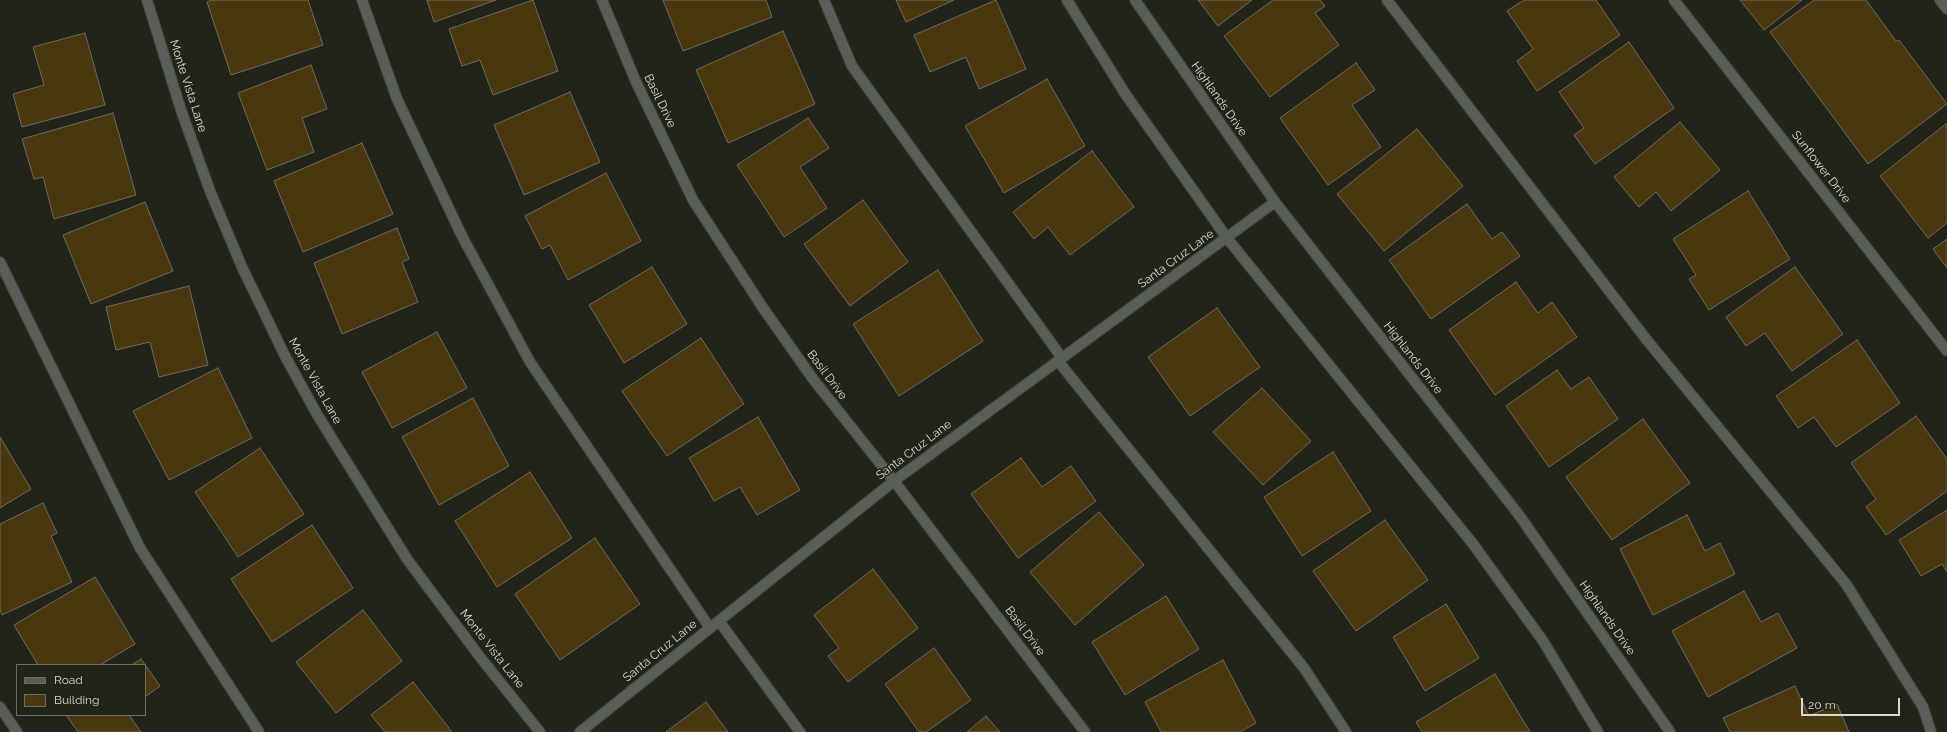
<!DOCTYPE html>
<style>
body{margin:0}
#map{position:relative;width:1947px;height:732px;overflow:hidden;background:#232419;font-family:Raleway,sans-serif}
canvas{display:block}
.legend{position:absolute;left:16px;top:664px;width:130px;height:52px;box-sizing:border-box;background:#232419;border:1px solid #6b6d63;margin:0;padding:5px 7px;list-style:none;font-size:12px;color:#d8dad2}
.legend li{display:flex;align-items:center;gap:8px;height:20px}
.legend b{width:20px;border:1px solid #6b6d63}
.scale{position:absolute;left:1801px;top:698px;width:99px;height:18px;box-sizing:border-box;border:2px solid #d8dad2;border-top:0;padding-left:5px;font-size:12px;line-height:14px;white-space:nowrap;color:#d8dad2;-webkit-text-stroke:3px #232419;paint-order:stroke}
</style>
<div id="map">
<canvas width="1947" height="732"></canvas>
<ul class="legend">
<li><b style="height:5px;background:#595e59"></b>Road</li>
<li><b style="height:11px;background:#49370f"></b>Building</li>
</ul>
<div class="scale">20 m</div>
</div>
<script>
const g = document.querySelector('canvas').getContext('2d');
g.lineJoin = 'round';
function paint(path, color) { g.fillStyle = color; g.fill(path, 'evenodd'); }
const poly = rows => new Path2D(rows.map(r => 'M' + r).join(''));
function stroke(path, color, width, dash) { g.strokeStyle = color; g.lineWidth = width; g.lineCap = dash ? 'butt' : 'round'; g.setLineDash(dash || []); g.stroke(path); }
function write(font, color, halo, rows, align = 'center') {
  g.font = font + ' Raleway,sans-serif'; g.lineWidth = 3; g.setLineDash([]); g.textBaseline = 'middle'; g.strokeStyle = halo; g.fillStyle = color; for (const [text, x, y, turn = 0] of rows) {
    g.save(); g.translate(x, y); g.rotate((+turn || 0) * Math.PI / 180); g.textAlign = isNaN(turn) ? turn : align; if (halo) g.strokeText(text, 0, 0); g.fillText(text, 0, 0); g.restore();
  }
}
const building = poly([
 [212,0,308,0,323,45,231,75,207,2,212,0],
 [427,0,496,0,434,22,427,0],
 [533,0,558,71,493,95,480,60,462,66,449,29,533,0],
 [663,0,766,0,772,17,683,51,663,0],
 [896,0,954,0,906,22,896,0],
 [996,0,1026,69,979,89,966,57,930,72,914,35,996,0],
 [1198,0,1252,0,1218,26,1198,0],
 [1273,0,1320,0,1325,6,1315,13,1339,45,1270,97,1224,36,1273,0],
 [1524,0,1596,0,1620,35,1537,91,1517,61,1533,49,1507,11,1524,0],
 [1740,0,1802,0,1764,30,1740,0],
 [1814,0,1866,0,1896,41,1899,40,1947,104,1868,164,1770,32,1814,0],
 [783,31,815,104,728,143,696,70,783,31],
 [85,33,105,105,22,127,13,94,44,85,33,47,85,33],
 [1629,42,1674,108,1595,164,1574,135,1584,128,1559,92,1629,42],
 [1356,63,1375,90,1352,105,1381,147,1328,185,1280,118,1356,63],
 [311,65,327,109,302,118,314,152,267,170,238,93,311,65],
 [1047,79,1085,146,1004,193,965,126,1047,79],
 [570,92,600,162,524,195,494,125,570,92],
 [113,113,136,195,54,219,43,177,34,179,22,139,113,113],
 [808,118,829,148,800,167,827,208,784,237,737,165,808,118],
 [1680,122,1720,170,1671,211,1656,192,1639,207,1614,177,1680,122],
 [1947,123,1947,223,1928,238,1880,176,1947,123],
 [1417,129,1463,186,1384,251,1337,194,1417,129],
 [362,143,393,214,303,252,274,181,362,143],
 [1092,151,1134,207,1070,255,1048,227,1034,239,1013,212,1092,151],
 [606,173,641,241,568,280,550,245,542,249,525,216,606,173],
 [1748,191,1790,259,1709,310,1689,279,1696,275,1673,239,1748,191],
 [863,200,908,262,850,306,804,244,863,200],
 [145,202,173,271,91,304,63,235,145,202],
 [1467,204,1492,239,1502,232,1520,256,1431,319,1389,260,1467,204],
 [397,228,409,259,402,262,418,302,342,334,314,263,397,228],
 [1947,239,1947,268,1933,249,1947,239],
 [652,267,687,324,624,363,589,305,652,267],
 [1795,267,1843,334,1792,371,1765,333,1746,346,1726,317,1795,267],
 [938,270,983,341,899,396,853,324,938,270],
 [1516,282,1538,313,1552,302,1577,337,1495,395,1449,330,1516,282],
 [189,286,208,365,159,377,150,342,116,350,106,307,189,286],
 [1217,308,1260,367,1190,416,1148,357,1217,308],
 [437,332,467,388,392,428,362,372,437,332],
 [701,338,744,404,667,456,622,391,701,338],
 [1857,340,1900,403,1836,447,1814,417,1798,428,1776,396,1857,340],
 [218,368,252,438,169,480,133,411,218,368],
 [1557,370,1571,389,1589,377,1618,419,1549,467,1506,406,1557,370],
 [1262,388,1311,441,1263,485,1213,432,1262,388],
 [473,398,509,466,439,505,402,437,473,398],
 [1916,416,1947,459,1947,491,1886,535,1866,507,1876,499,1851,463,1916,416],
 [758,417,800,490,757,515,740,487,714,501,689,458,758,417],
 [1643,419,1690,483,1612,540,1566,477,1643,419],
 [0,437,31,489,0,508,0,437],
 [260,448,304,514,238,557,195,492,260,448],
 [1333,452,1371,511,1302,556,1264,497,1333,452],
 [1021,458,1042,487,1071,466,1096,501,1018,558,971,494,1021,458],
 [530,472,572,538,497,587,455,521,530,472],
 [43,503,57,533,51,536,72,582,2,615,0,610,0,524,43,503],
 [1947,510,1947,572,1942,564,1921,576,1899,540,1947,510],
 [1099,512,1144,565,1075,625,1030,572,1099,512],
 [1687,515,1705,551,1720,543,1735,574,1653,615,1620,549,1687,515],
 [1385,520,1428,580,1356,631,1313,571,1385,520],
 [312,525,353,588,272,642,231,579,312,525],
 [595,538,640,604,560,660,515,594,595,538],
 [873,569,918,628,848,682,828,656,839,648,814,615,873,569],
 [95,577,135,644,100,665,38,665,14,625,95,577],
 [1744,591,1761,622,1778,613,1797,648,1708,697,1672,631,1744,591],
 [1166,596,1199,649,1125,695,1092,642,1166,596],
 [1446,604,1479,658,1425,691,1393,637,1446,604],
 [363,610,402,661,336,713,296,662,363,610],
 [934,648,971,700,926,732,919,732,885,684,934,648],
 [141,659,160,686,145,697,145,665,132,665,141,659],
 [1223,660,1256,723,1240,732,1161,732,1145,702,1223,660],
 [1495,674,1530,732,1422,732,1416,722,1495,674],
 [413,682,452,732,385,732,371,715,413,682],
 [1795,686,1809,716,1837,704,1849,732,1730,732,1723,718,1795,686],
 [706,702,728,732,666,732,706,702],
 [66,715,129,715,141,732,78,732,66,715],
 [986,716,1000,732,967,732,986,716]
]);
paint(building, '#49370f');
stroke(building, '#716a5d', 1);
const service = poly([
 [362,0,397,99,462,236,530,362,710,628],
 [824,0,852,66,1062,358],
 [1387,0,1646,339,1846,584,1923,707,1931,732],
 [1940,0,1947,9],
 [0,262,140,548,259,732],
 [1058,361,1304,668,1346,732],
 [719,621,800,732]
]);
const minor = poly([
 [147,0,181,110,210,191,242,267,285,356,318,416,407,559,480,657,540,732],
 [602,0,636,82,693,200,763,308,813,379,894,481,1085,732],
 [1674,0,1947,351],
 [0,707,17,732],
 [580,732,894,481,1275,202]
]);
const tertiary = poly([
 [1067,0,1126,95,1227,238,1473,544,1543,641,1598,732],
 [1135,0,1275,202,1519,515,1670,732]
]);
stroke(service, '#404137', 12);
stroke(minor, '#404137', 12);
stroke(tertiary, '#404137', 12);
stroke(service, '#595e59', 10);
stroke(minor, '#595e59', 10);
stroke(tertiary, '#595e59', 10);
write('12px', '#d8dad2', '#232419', [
 ["Monte Vista Lane",188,86,72],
 ["Highlands Drive",1219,99,55],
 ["Basil Drive",660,101,64],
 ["Sunflower Drive",1821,167,52],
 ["Santa Cruz Lane",1176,259,-36],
 ["Highlands Drive",1413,358,52],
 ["Basil Drive",827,375,53],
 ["Monte Vista Lane",315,381,61],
 ["Santa Cruz Lane",914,450,-37],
 ["Highlands Drive",1607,618,55],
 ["Basil Drive",1025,631,53],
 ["Monte Vista Lane",492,649,52],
 ["Santa Cruz Lane",660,651,-39]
]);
</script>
